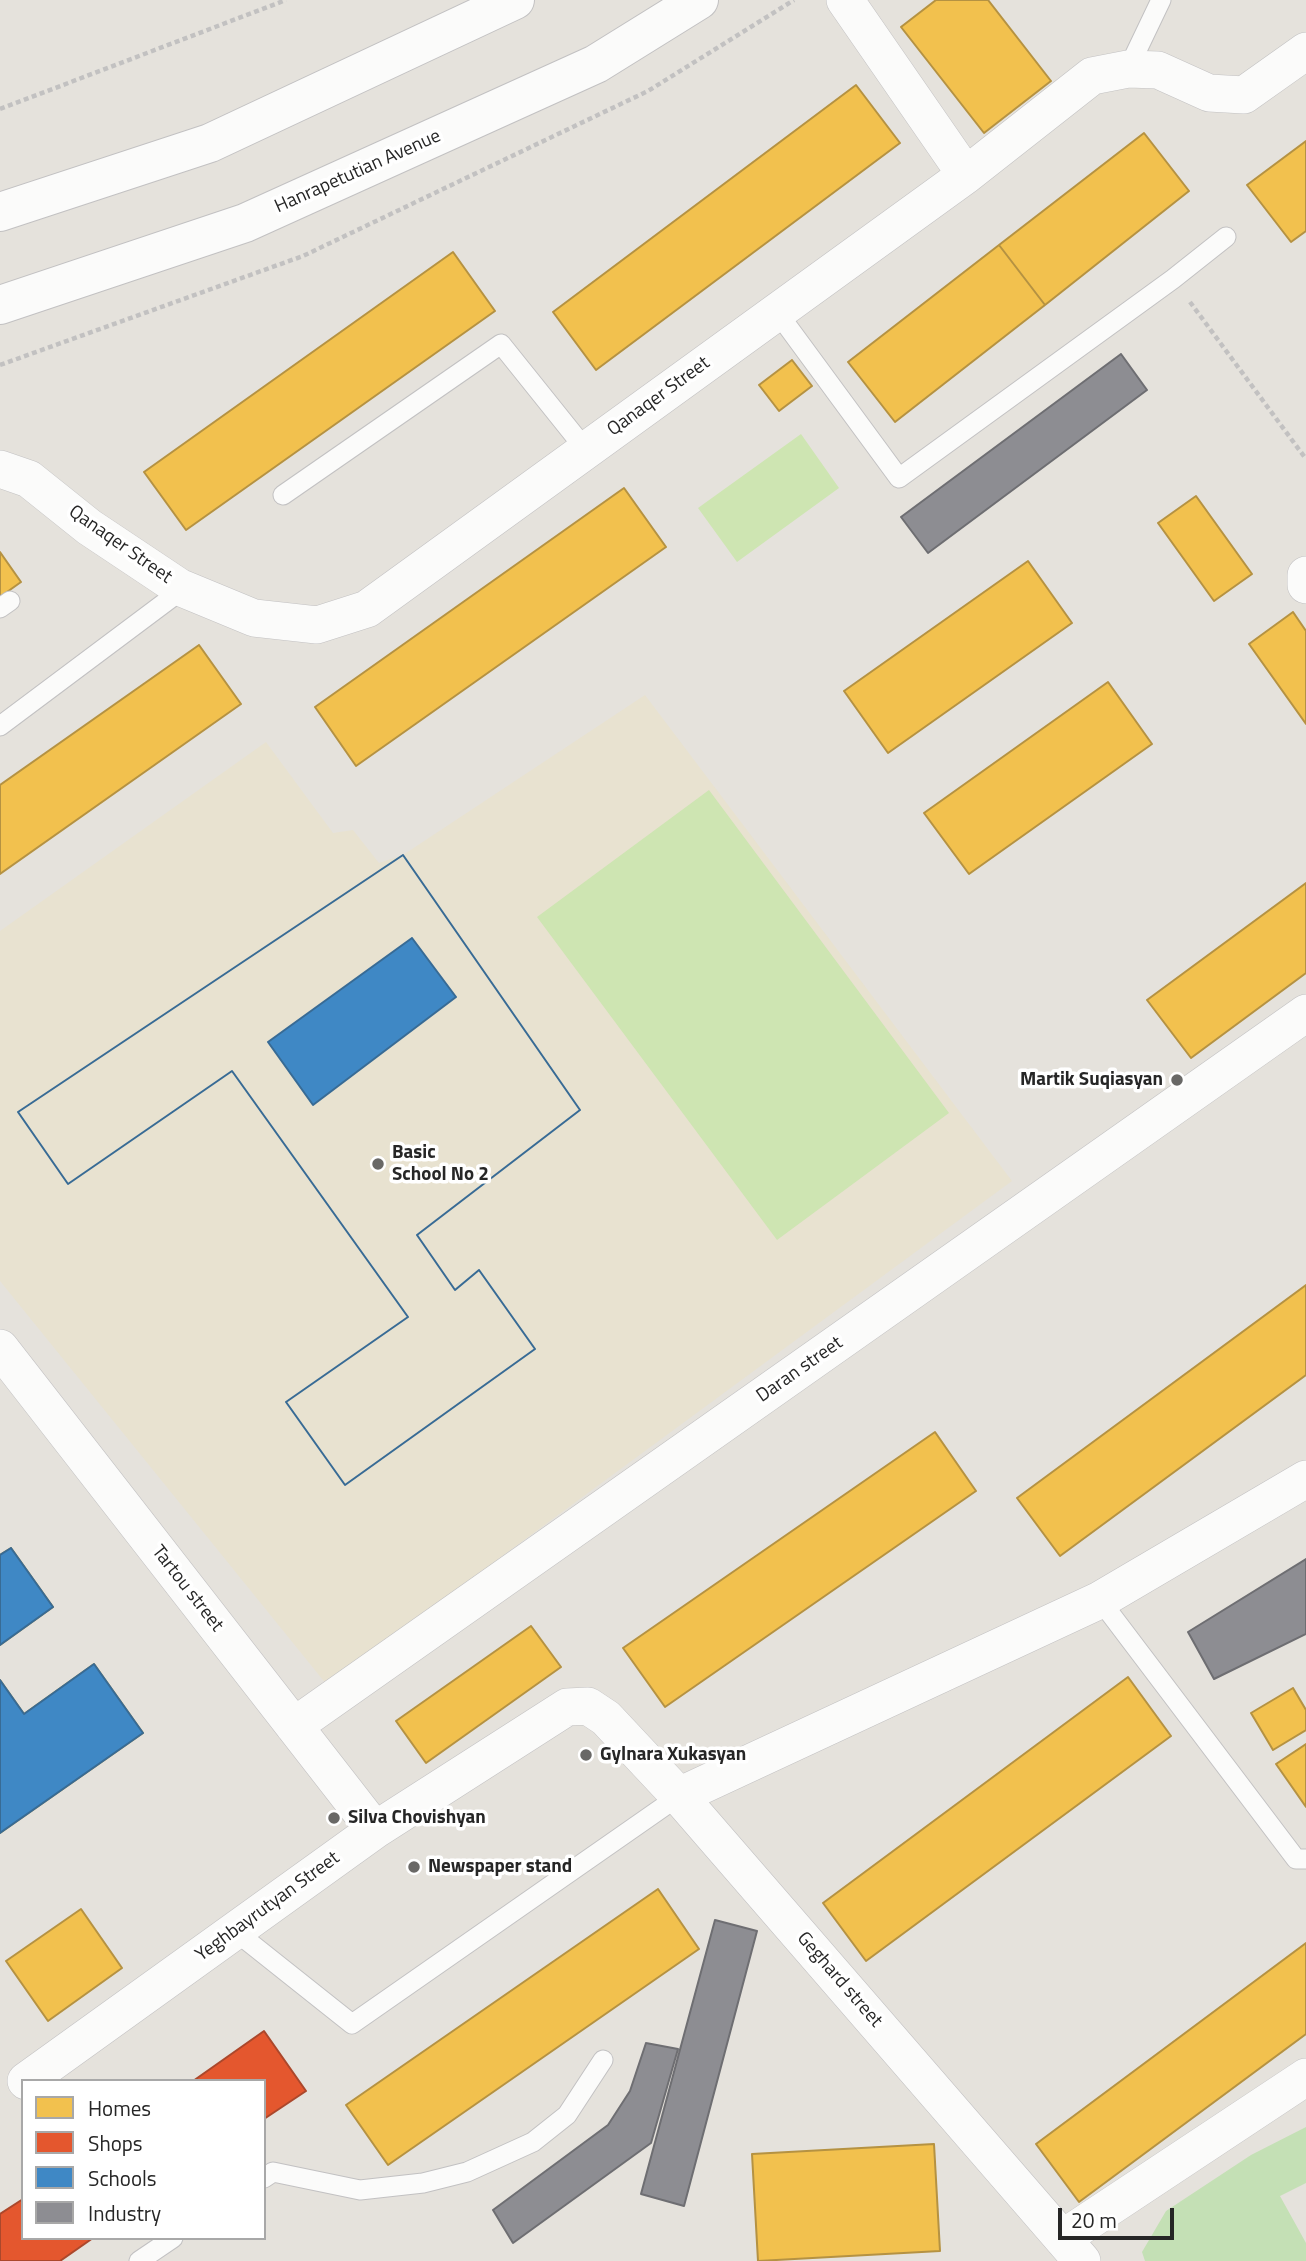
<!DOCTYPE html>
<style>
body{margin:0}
#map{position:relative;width:1306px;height:2261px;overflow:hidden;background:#e5e2dc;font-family:"Titillium Web",sans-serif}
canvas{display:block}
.legend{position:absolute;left:21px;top:2079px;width:245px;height:161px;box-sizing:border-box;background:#fff;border:2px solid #a8a8a8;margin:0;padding:9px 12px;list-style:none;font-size:21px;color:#262626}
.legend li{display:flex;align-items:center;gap:14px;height:35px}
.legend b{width:35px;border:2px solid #a8a8a8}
.scale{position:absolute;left:1058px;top:2208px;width:116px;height:32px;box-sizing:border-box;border:4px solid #262626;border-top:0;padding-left:9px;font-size:21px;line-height:24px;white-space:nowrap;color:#262626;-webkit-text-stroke:5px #fff;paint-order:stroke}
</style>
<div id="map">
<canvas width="1306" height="2261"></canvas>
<ul class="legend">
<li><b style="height:19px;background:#f2c14e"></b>Homes</li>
<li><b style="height:19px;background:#e4572e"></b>Shops</li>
<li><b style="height:19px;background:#3f88c5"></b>Schools</li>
<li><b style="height:19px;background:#8d8d92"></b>Industry</li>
</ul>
<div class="scale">20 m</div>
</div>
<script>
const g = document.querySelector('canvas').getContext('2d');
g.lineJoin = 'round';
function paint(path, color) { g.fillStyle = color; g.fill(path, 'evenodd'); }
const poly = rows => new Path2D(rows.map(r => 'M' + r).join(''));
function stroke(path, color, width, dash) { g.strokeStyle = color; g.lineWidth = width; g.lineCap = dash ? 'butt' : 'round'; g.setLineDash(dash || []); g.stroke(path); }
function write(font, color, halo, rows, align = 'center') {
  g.font = font + ' "Titillium Web",sans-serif'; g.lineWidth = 7; g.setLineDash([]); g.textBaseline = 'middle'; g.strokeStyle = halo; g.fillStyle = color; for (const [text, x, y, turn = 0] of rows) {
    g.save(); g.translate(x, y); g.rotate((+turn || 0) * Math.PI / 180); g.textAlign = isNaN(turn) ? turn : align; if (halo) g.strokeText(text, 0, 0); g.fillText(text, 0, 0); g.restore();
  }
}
paint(poly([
 [645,695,1012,1181,327,1685,0,1281,0,931,266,742,333,833,353,830,379,863,403,855]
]), '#e8e2d0');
paint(poly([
 [1306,2127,1306,2183,1280,2196,1306,2243,1306,2261,1145,2261,1142,2252,1166,2211,1251,2155]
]), '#c4e0b5');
paint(poly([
 [801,434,839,488,737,562,698,508],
 [709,790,949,1113,777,1240,537,917]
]), '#cee5b2');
const homes = poly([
 [936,0,988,0,1051,81,984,133,901,27,936,0],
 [856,85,900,143,596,370,553,312,856,85],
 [1144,133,1189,191,1045,305,999,245,1144,133],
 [1306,141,1306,231,1291,242,1247,185,1306,141],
 [999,245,1045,305,895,422,848,362,999,245],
 [453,252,495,311,186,530,144,472,453,252],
 [792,360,812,386,779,411,759,385,792,360],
 [624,488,666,547,356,766,315,707,624,488],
 [1196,496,1252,574,1214,601,1158,523,1196,496],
 [0,552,21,582,0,597,0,552],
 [1028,561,1072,623,888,753,844,691,1028,561],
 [1293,612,1306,631,1306,724,1249,644,1293,612],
 [199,645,241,704,0,874,0,785,199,645],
 [1108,682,1152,744,969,874,924,813,1108,682],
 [1306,883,1306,973,1191,1058,1147,1000,1306,883],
 [1306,1285,1306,1375,1060,1556,1017,1498,1306,1285],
 [935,1432,976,1491,665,1707,623,1648,935,1432],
 [11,1548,53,1607,0,1645,0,1555,11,1548],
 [531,1626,561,1667,426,1763,396,1721,531,1626],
 [94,1664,143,1733,0,1833,0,1730,4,1727,0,1721,0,1680,24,1714,94,1664],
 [1128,1677,1171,1736,866,1961,823,1903,1128,1677],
 [1293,1688,1306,1710,1306,1730,1273,1750,1251,1713,1293,1688],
 [1306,1744,1306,1807,1276,1764,1306,1744],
 [658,1889,699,1949,388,2165,346,2105,658,1889],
 [81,1909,122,1968,48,2021,6,1961,81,1909],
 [1306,1943,1306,2034,1079,2202,1036,2144,1306,1943],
 [934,2144,940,2251,758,2261,752,2154,934,2144]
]);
paint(homes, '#f2c14e');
stroke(homes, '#b59242', 2);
const shops = poly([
 [264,2031,306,2091,264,2119,264,2081,193,2081,264,2031],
 [23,2199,23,2238,93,2238,60,2261,0,2261,0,2214,23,2199]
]);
paint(shops, '#e4572e');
stroke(shops, '#ab482c', 2);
const schools = poly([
 [403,855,580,1110,417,1235,455,1290,479,1270,535,1349,345,1485,286,1402,408,1317,232,1071,68,1184,18,1112,403,855],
 [412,938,456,997,313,1105,268,1042,412,938],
 [403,855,580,1110,417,1235,455,1290,479,1270,535,1349,345,1485,286,1402,408,1317,232,1071,68,1184,18,1112,403,855],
 [11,1548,53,1607,0,1645,0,1555,11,1548],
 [94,1664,143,1733,0,1833,0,1680,24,1714,94,1664]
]);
paint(schools, '#3f88c5');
stroke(schools, '#386b95', 2);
const industry = poly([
 [1121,354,1147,390,928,553,901,517,1121,354],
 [1306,1559,1306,1634,1214,1679,1188,1632,1306,1559],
 [715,1920,757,1931,684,2206,641,2194,715,1920],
 [646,2043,678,2049,651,2143,513,2243,493,2210,608,2125,630,2091,646,2043]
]);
paint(industry, '#8d8d92');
stroke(industry, '#6e6e72', 2);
const lane = poly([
 [1128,69,1161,0],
 [777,312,899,478,1173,279,1226,237],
 [283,495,501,344,586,450],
 [0,608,10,601],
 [0,726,183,589],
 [1100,1600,1296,1859,1306,1859],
 [235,1931,352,2024,679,1796],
 [264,2178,273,2172,360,2190,423,2183,467,2172,533,2142,567,2115,603,2060],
 [139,2261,173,2238]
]);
const street = poly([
 [845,0,966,175],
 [0,469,29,479,89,527,179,587,254,618,317,625,367,609,966,175,1092,76,1128,69,1158,70,1209,93,1244,95,1306,51],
 [1306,575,1306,585],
 [0,1348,375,1830],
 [294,1726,1306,1013],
 [679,1796,1100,1600,1306,1479],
 [26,2081,375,1830,567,1707,588,1706,606,1718,679,1796,1082,2261],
 [1063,2238,1306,2077]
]);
const secondary = poly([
 [0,212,210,143,515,0],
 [0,305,245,223,596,64,699,0]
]);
stroke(lane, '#c2c1c2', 21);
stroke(street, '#c2c1c2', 38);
stroke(secondary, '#c2c1c2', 40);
stroke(poly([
 [0,109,286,0],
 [1190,302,1306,459],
 [0,365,303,256,648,91,794,0]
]), '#c2c1c1', 4.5, [5, 3.5]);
stroke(lane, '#fbfbfa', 19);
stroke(street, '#fbfbfa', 37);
stroke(secondary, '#fbfbfa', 38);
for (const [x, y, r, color] of [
 [1177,1080,7,"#696866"],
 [378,1164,7,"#696866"],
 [586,1755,7,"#696866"],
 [334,1818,7,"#696866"],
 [414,1867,7,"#696866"]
]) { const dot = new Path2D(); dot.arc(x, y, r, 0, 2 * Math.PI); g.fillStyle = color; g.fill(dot); stroke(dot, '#fff', 2.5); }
write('19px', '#262626', '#fff', [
 ["Hanrapetutian Avenue",358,172,-24],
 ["Qanaqer Street",659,397,-36],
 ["Qanaqer Street",120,545,35],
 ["Daran street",800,1370,-35],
 ["Tartou street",187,1589,52],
 ["Yeghbayrutyan Street",268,1907,-36],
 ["Geghard street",839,1980,49]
]);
write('bold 19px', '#262626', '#fff', [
 ["Martik Suqiasyan",1163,1080,"right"],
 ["Basic",392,1153],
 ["School No 2",392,1175],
 ["Gylnara Xukasyan",600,1755],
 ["Silva Chovishyan",348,1818],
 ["Newspaper stand",428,1867]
], 'left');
</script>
